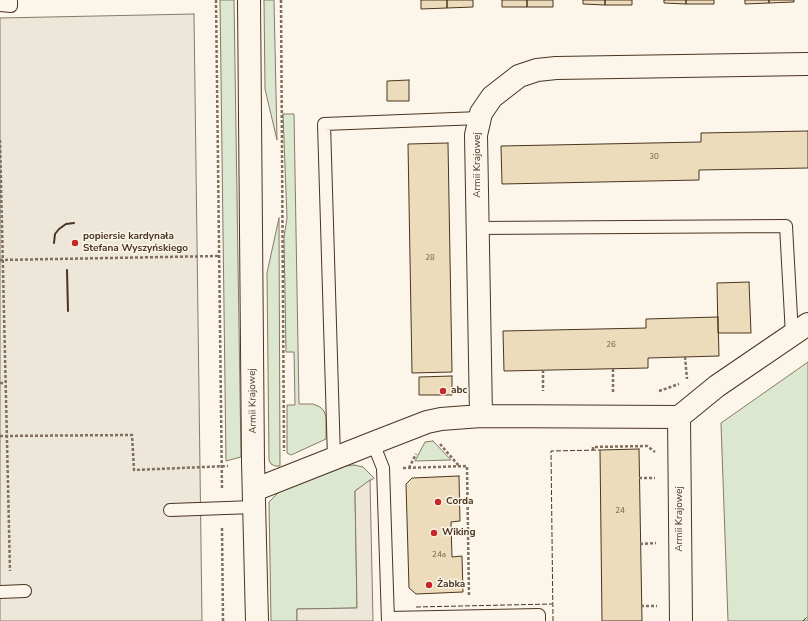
<!DOCTYPE html>
<meta charset="utf-8">
<style>
body{margin:0}
canvas{display:block;background:#fbf6e9}
</style>
<canvas width="808" height="621"></canvas>
<script>
const g = document.querySelector('canvas').getContext('2d');
g.lineJoin = 'round';
function paint(path, color) { g.fillStyle = color; g.fill(path, 'evenodd'); }
const poly = rows => new Path2D(rows.map(r => 'M' + r).join(''));
function stroke(path, color, width, dash) { g.strokeStyle = color; g.lineWidth = width; g.lineCap = dash ? 'butt' : 'round'; g.setLineDash(dash || []); g.stroke(path); }
function write(font, color, halo, rows, align = 'center') {
  g.font = font + ' "Nunito Sans",sans-serif'; g.lineWidth = 3; g.setLineDash([]); g.textBaseline = 'middle'; g.strokeStyle = halo; g.fillStyle = color; for (const [text, x, y, turn = 0] of rows) {
    g.save(); g.translate(x, y); g.rotate((+turn || 0) * Math.PI / 180); g.textAlign = isNaN(turn) ? turn : align; if (halo) g.strokeText(text, 0, 0); g.fillText(text, 0, 0); g.restore();
  }
}
const green = poly([
 [220,0,234,0,241,457,226,461,220,0],
 [264,0,274,0,277,140,265,89,264,0],
 [283,114,294,114,299,404,313,404,320,407,324,411,326,417,326,439,291,455,287,453,287,405,295,405,294,352,286,352,284,237,287,218,283,114],
 [279,218,280,466,275,466,271,464,269,460,267,273,279,218],
 [808,362,808,621,728,621,721,423,808,362],
 [433,441,451,460,415,461,425,442,433,441],
 [354,465,363,467,374,478,355,491,357,608,297,609,297,621,271,621,269,502,279,492,346,466,354,465]
]);
paint(green, '#dce7d0');
stroke(green, '#887966', 1);
const parking = poly([
 [194,14,202,621,0,621,0,18,194,14],
 [370,480,373,621,297,621,297,609,357,608,355,491,370,480]
]);
paint(parking, '#ede7d9');
stroke(parking, '#887966', 1);
const building = poly([
 [421,0,447,0,447,8,421,9,421,0],
 [447,0,473,0,473,7,447,8,447,0],
 [502,0,527,0,527,7,502,7,502,0],
 [527,0,553,0,553,7,527,7,527,0],
 [583,0,605,0,605,5,583,4,583,0],
 [605,0,632,0,632,5,605,5,605,0],
 [664,0,686,0,686,4,664,3,664,0],
 [686,0,714,0,714,4,686,4,686,0],
 [745,0,769,0,769,3,745,4,745,0],
 [769,0,794,0,794,2,769,3,769,0],
 [409,80,409,101,387,101,387,81,409,80],
 [808,131,808,168,699,170,699,180,502,184,501,146,701,142,701,133,808,131],
 [448,143,452,372,412,373,408,144,448,143],
 [749,282,751,333,718,333,717,283,749,282],
 [718,317,719,356,648,358,648,368,504,371,503,331,646,328,646,319,718,317],
 [452,376,452,395,419,395,419,377,452,376],
 [639,449,642,621,602,621,600,450,639,449],
 [459,476,460,521,451,522,452,557,462,556,463,592,416,594,409,588,406,484,412,478,459,476]
]);
paint(building, '#ecdcbc');
stroke(building, '#4a3520', 1);
const service = poly([
 [0,5,11,6,11,0],
 [478,228,786,226,792,335],
 [373,443,383,468,388,621],
 [334,458,324,124,480,118],
 [170,510,254,507],
 [0,592,25,591],
 [388,618,539,615,539,621]
]);
const minor = poly([
 [249,0,253,462,257,621],
 [481,416,476,135,481,113,492,97,519,76,537,70,556,68,807,64],
 [679,417,681,621],
 [254,490,373,443,427,422,441,419,481,416,679,417,717,386,808,324]
]);
stroke(service, '#4a3520', 14);
stroke(minor, '#4a3520', 24);
stroke(poly([
 [216,0,222,489],
 [281,0,284,451],
 [0,140,10,571],
 [0,260,219,256],
 [685,357,687,379],
 [543,370,543,391],
 [0,383,5,383],
 [659,391,679,384],
 [613,392,613,368],
 [0,436,132,435,134,470,228,466],
 [440,444,459,466],
 [593,450,593,447,647,446,655,452],
 [403,468,467,466,469,597],
 [409,468,416,454],
 [639,478,655,478],
 [222,528,223,621],
 [640,544,656,543],
 [641,606,657,606]
]), '#7f6f5c', 2.5, [3, 2]);
stroke(service, '#fbf6e9', 12);
stroke(minor, '#fbf6e9', 22);
stroke(poly([
 [416,607,552,604],
 [553,621,551,451,600,450],
 [803,621,808,616]
]), '#4a3520', 1, [5, 2]);
stroke(poly([
 [54,243,55,234,59,229,66,224,74,223],
 [67,270,68,311]
]), '#4a3520', 2);
for (const [x, y, r, color] of [
 [75,243,4,"#c62828"],
 [443,391,4,"#c62828"],
 [438,502,4,"#c62828"],
 [434,533,4,"#c62828"],
 [429,585,4,"#c62828"]
]) { const dot = new Path2D(); dot.arc(x, y, r, 0, 2 * Math.PI); g.fillStyle = color; g.fill(dot); stroke(dot, '#fbf6e9', 1.5); }
write('8px', '#725f47', null, [
 ["30",654,157],
 ["28",430,258],
 ["26",611,345],
 ["24",620,511],
 ["24a",439,555]
]);
write('10px', '#4a3520', '#fbf6e9', [
 ["Armii Krajowej",478,165,-90],
 ["Armii Krajowej",253,401,-91],
 ["Armii Krajowej",680,519,-90]
]);
write('bold 10px', '#4a3520', '#fbf6e9', [
 ["popiersie kardynała",83,237],
 ["Stefana Wyszyńskiego",83,249],
 ["abc",451,391],
 ["Corda",446,502],
 ["Wiking",442,533],
 ["Żabka",437,585]
], 'left');
</script>
